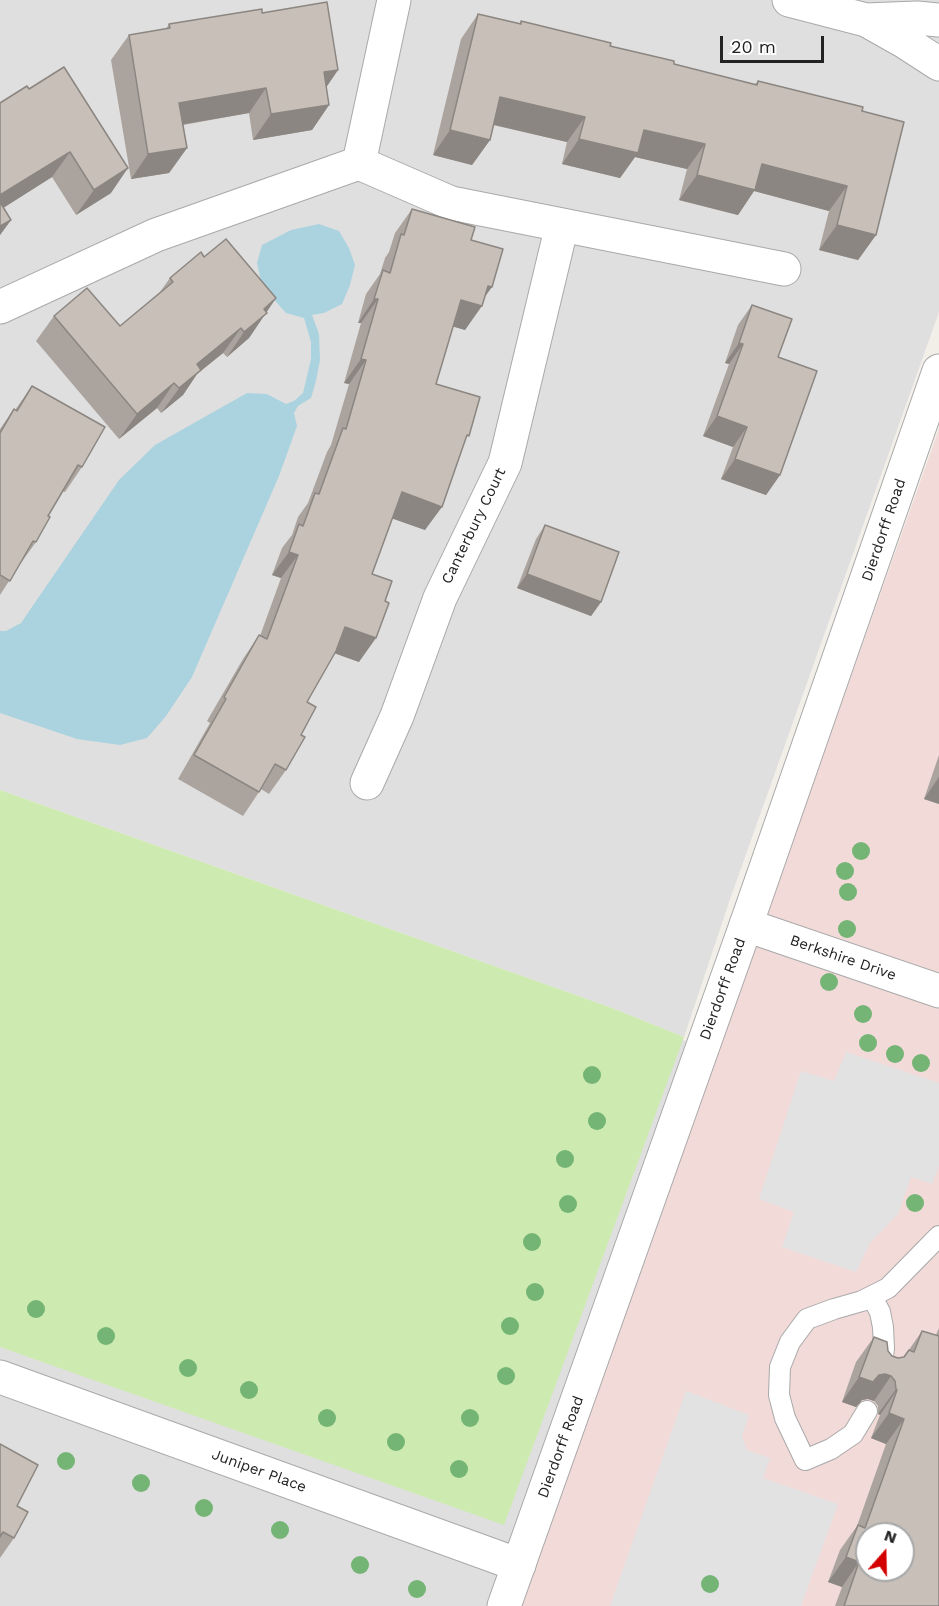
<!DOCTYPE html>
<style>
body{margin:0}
#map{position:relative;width:939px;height:1606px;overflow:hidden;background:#f2efe9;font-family:"Work Sans",sans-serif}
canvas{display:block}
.north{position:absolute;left:855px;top:1522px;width:60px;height:60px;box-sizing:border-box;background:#fff;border:2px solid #a7a7a7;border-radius:50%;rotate:20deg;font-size:16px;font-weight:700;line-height:24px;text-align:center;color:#222}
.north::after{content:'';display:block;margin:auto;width:21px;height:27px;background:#d40000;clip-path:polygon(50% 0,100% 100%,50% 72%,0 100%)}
.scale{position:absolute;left:720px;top:36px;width:104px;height:27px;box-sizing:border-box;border:3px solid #222;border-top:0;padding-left:8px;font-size:18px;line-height:21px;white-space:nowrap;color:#222;-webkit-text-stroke:4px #fff;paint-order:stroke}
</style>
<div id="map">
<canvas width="939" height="1606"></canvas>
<div class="north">N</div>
<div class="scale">20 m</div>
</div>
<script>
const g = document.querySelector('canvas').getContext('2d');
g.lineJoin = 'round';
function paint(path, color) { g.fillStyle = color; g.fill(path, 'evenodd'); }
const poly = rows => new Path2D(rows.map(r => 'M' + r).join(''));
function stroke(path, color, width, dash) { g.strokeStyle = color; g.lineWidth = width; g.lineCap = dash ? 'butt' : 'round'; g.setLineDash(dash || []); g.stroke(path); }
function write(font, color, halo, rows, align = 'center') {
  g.font = font + ' "Work Sans",sans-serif'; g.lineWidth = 4.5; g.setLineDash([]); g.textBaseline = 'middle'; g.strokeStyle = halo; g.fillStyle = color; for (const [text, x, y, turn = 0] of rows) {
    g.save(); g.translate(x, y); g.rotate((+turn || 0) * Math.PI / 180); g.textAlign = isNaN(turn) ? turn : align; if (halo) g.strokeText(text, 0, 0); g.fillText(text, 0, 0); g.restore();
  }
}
paint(poly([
 [0,0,939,0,939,312,729,902,684,1037,612,1008,0,790],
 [0,794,694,1044,491,1606,0,1606]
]), '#e0dfdf');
paint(poly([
 [939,429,939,1606,521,1606,739,992],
 [867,1534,903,1534,903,1570,867,1570]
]), '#f2dad9');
paint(poly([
 [0,790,612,1008,684,1037,504,1525,0,1347]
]), '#cdebb0');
paint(poly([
 [846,1052,939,1083,939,1166,932,1184,911,1177,898,1214,870,1243,856,1272,782,1247,794,1212,759,1199,801,1071,834,1081],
 [686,1391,749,1415,742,1436,747,1450,770,1458,763,1478,838,1504,801,1606,610,1606]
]), '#e2e2e2');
paint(poly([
 [319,224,339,231,349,248,355,265,350,285,342,304,324,313,312,315,319,334,320,360,316,381,311,398,298,406,294,413,297,426,279,476,192,677,166,716,147,738,120,745,77,739,0,713,0,631,6,631,21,623,119,480,155,445,247,393,267,394,286,404,294,401,303,393,311,359,311,342,304,318,286,313,262,286,257,263,262,245,291,230]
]), '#aad3df');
const service = poly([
 [872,1297,880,1312,883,1327,884,1348,882,1365],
 [867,1411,853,1434,831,1449,805,1460,785,1418,779,1395,780,1367,790,1342,807,1319,834,1309,862,1301,888,1288,939,1236]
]);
const minor = poly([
 [789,0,866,20,905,42,939,64],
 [866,20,917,18,939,20],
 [359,163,451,203,784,269],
 [0,307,156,235,359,163,394,0],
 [367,783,397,716,440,598,505,463,562,225],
 [746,925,939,991],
 [0,1377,519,1565]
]);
const tertiary = poly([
 [504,1606,746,925,939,371]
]);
stroke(service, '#a9a9a9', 22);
stroke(minor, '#a9a9a9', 35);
stroke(tertiary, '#a9a9a9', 35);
stroke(service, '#fff', 20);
stroke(minor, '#fff', 33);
stroke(tertiary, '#fff', 33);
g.fillStyle = '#74b475';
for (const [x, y] of [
 [861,851],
 [845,871],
 [848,892],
 [847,929],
 [829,982],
 [863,1014],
 [868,1043],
 [895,1054],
 [921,1063],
 [592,1075],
 [597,1121],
 [565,1159],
 [915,1203],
 [568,1204],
 [532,1242],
 [535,1292],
 [36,1309],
 [510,1326],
 [106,1336],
 [188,1368],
 [506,1376],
 [249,1390],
 [327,1418],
 [470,1418],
 [396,1442],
 [66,1461],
 [459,1469],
 [141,1483],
 [204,1508],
 [280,1530],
 [360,1565],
 [710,1584],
 [417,1589]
]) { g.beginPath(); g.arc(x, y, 9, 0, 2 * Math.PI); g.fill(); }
paint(poly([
 [262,13,338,70,326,87,329,105,312,130,253,140,249,113,183,125,187,148,169,173,131,179,111,60,129,35,166,29,169,24],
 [478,14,519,24,521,21,674,64,755,84,758,81,862,111,876,235,858,260,819,250,829,211,754,191,738,215,679,200,687,169,635,157,620,178,562,164,567,142,493,125,490,140,472,165,433,155,461,39],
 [27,86,111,193,76,215,52,177,3,208,11,220,0,235,0,103],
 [412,209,471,240,484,299,465,330,453,326,436,384,464,442,425,530,392,518,372,574,359,662,335,653,307,702,301,735,286,770,269,794,261,789,243,816,178,779,210,723,207,721,243,659,259,635,260,636,281,578,272,575,282,548,292,535,298,517,308,503,327,452,331,445,349,384,344,383,361,323,358,323,366,294,380,274,385,258,389,252,395,233],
 [204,257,276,298,249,338,227,357,223,353,197,374,183,395,161,413,157,408,119,439,36,341,54,316,120,326,160,292,170,278],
 [752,305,778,357,780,475,766,495,721,479,733,447,703,436,729,364,725,363,738,325],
 [32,386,82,467,65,492,62,491,48,516,36,542,18,567,0,595,0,429,14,409,15,410],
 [545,525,601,602,591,616,517,588,536,539],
 [939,755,939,804,924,799],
 [939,1328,939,1606,835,1606,842,1587,828,1582,840,1550,857,1526,886,1444,871,1438,880,1415,878,1414,878,1406,874,1401,868,1399,862,1400,856,1407,842,1402,856,1362,874,1337,892,1356,898,1358,904,1357,922,1331,936,1335],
 [0,1444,17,1506,14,1538,0,1558]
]), '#aba49e');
paint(poly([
 [338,70,321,95,324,72],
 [266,88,249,113,162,128,179,103],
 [500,97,585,117,567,142,482,122],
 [329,105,312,130,253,140,271,114],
 [450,130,490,140,472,165,433,155],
 [644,130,705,144,687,169,635,157,620,178,562,164,579,139],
 [187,148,169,173,131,179,148,154],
 [70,152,52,177,0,210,0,195],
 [762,164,847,186,829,211,754,191,738,215,679,200,697,175],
 [128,168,111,193,76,215,94,190],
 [11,220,0,235,0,226],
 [837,225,876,235,858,260,819,250],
 [488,286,492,287,479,305,482,306,465,330,444,324,461,300],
 [276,298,249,338,227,357,244,332,264,309],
 [374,299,378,299,361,323,358,323],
 [241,328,223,353,197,374,183,395,161,413,197,364],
 [739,343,743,344,729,364,725,363],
 [361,359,366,360,349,384,344,383],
 [174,383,157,408,119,439,137,414],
 [717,416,747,427,733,447,703,436],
 [735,459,780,475,766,495,721,479],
 [402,492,442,507,425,530,385,516],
 [289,552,298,555,281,578,272,575],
 [527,574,601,602,591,616,517,588],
 [345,627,376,638,359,662,328,651],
 [939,777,939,804,924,799],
 [885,1374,891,1376,874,1401,868,1399,862,1400,856,1407,842,1402,859,1377],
 [896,1389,897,1390,880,1415,878,1414],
 [889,1413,904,1419,886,1444,871,1438],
 [846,1557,859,1562,842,1587,828,1582]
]), '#8b8681');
const building = poly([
 [327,2,338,70,324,72,329,105,271,114,266,88,179,103,187,148,148,154,129,35,170,28,169,24,262,9,262,13,327,2],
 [478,14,521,24,521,21,611,43,610,46,674,61,674,64,757,85,758,81,863,107,862,111,904,122,876,235,837,225,847,186,762,164,755,190,697,175,705,144,644,130,638,153,579,139,585,117,500,97,490,140,450,130,478,14],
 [64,67,128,168,94,190,70,152,0,195,0,103,27,86,29,89,64,67],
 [0,202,11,220,0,226,0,202],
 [412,209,475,227,471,240,503,249,492,287,488,286,482,306,461,300,436,384,480,397,469,436,467,435,442,507,402,492,372,574,392,581,385,601,389,603,376,638,345,627,336,651,307,702,316,707,301,735,305,737,286,770,275,764,259,792,194,755,226,699,224,697,259,635,267,639,298,555,289,552,299,524,303,526,315,493,319,494,343,428,346,429,366,360,361,359,378,299,374,299,383,270,390,273,401,234,404,235,412,209],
 [226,239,276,298,264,309,267,313,244,332,241,328,197,364,201,370,179,388,174,383,137,414,54,316,87,288,120,326,173,282,170,278,201,252,204,257,226,239],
 [752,305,792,319,778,357,817,371,780,475,735,459,747,427,717,416,743,344,739,343,752,305],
 [32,386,105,427,82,467,78,465,48,516,50,517,36,542,33,541,10,581,0,575,0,433,14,409,17,411,32,386],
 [545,525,619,552,601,602,527,574,545,525],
 [922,1331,939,1336,939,1606,844,1606,859,1562,846,1557,858,1525,865,1528,904,1419,889,1413,897,1390,896,1389,895,1381,891,1376,885,1374,879,1375,873,1382,859,1377,874,1337,887,1342,888,1351,892,1356,898,1358,904,1357,909,1350,914,1352,922,1331],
 [867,1534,903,1534,903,1570,867,1570,867,1534],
 [0,1444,38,1465,17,1506,28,1512,14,1538,3,1532,0,1537,0,1444]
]);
paint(building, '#c7bfb8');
stroke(building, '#8b8681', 1.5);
write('15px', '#222', '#fff', [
 ["Canterbury Court",474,526,-64],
 ["Dierdorff Road",884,530,-71],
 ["Berkshire Drive",843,958,19],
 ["Dierdorff Road",723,989,-70],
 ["Dierdorff Road",561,1447,-70],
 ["Juniper Place",259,1471,20]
]);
</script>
